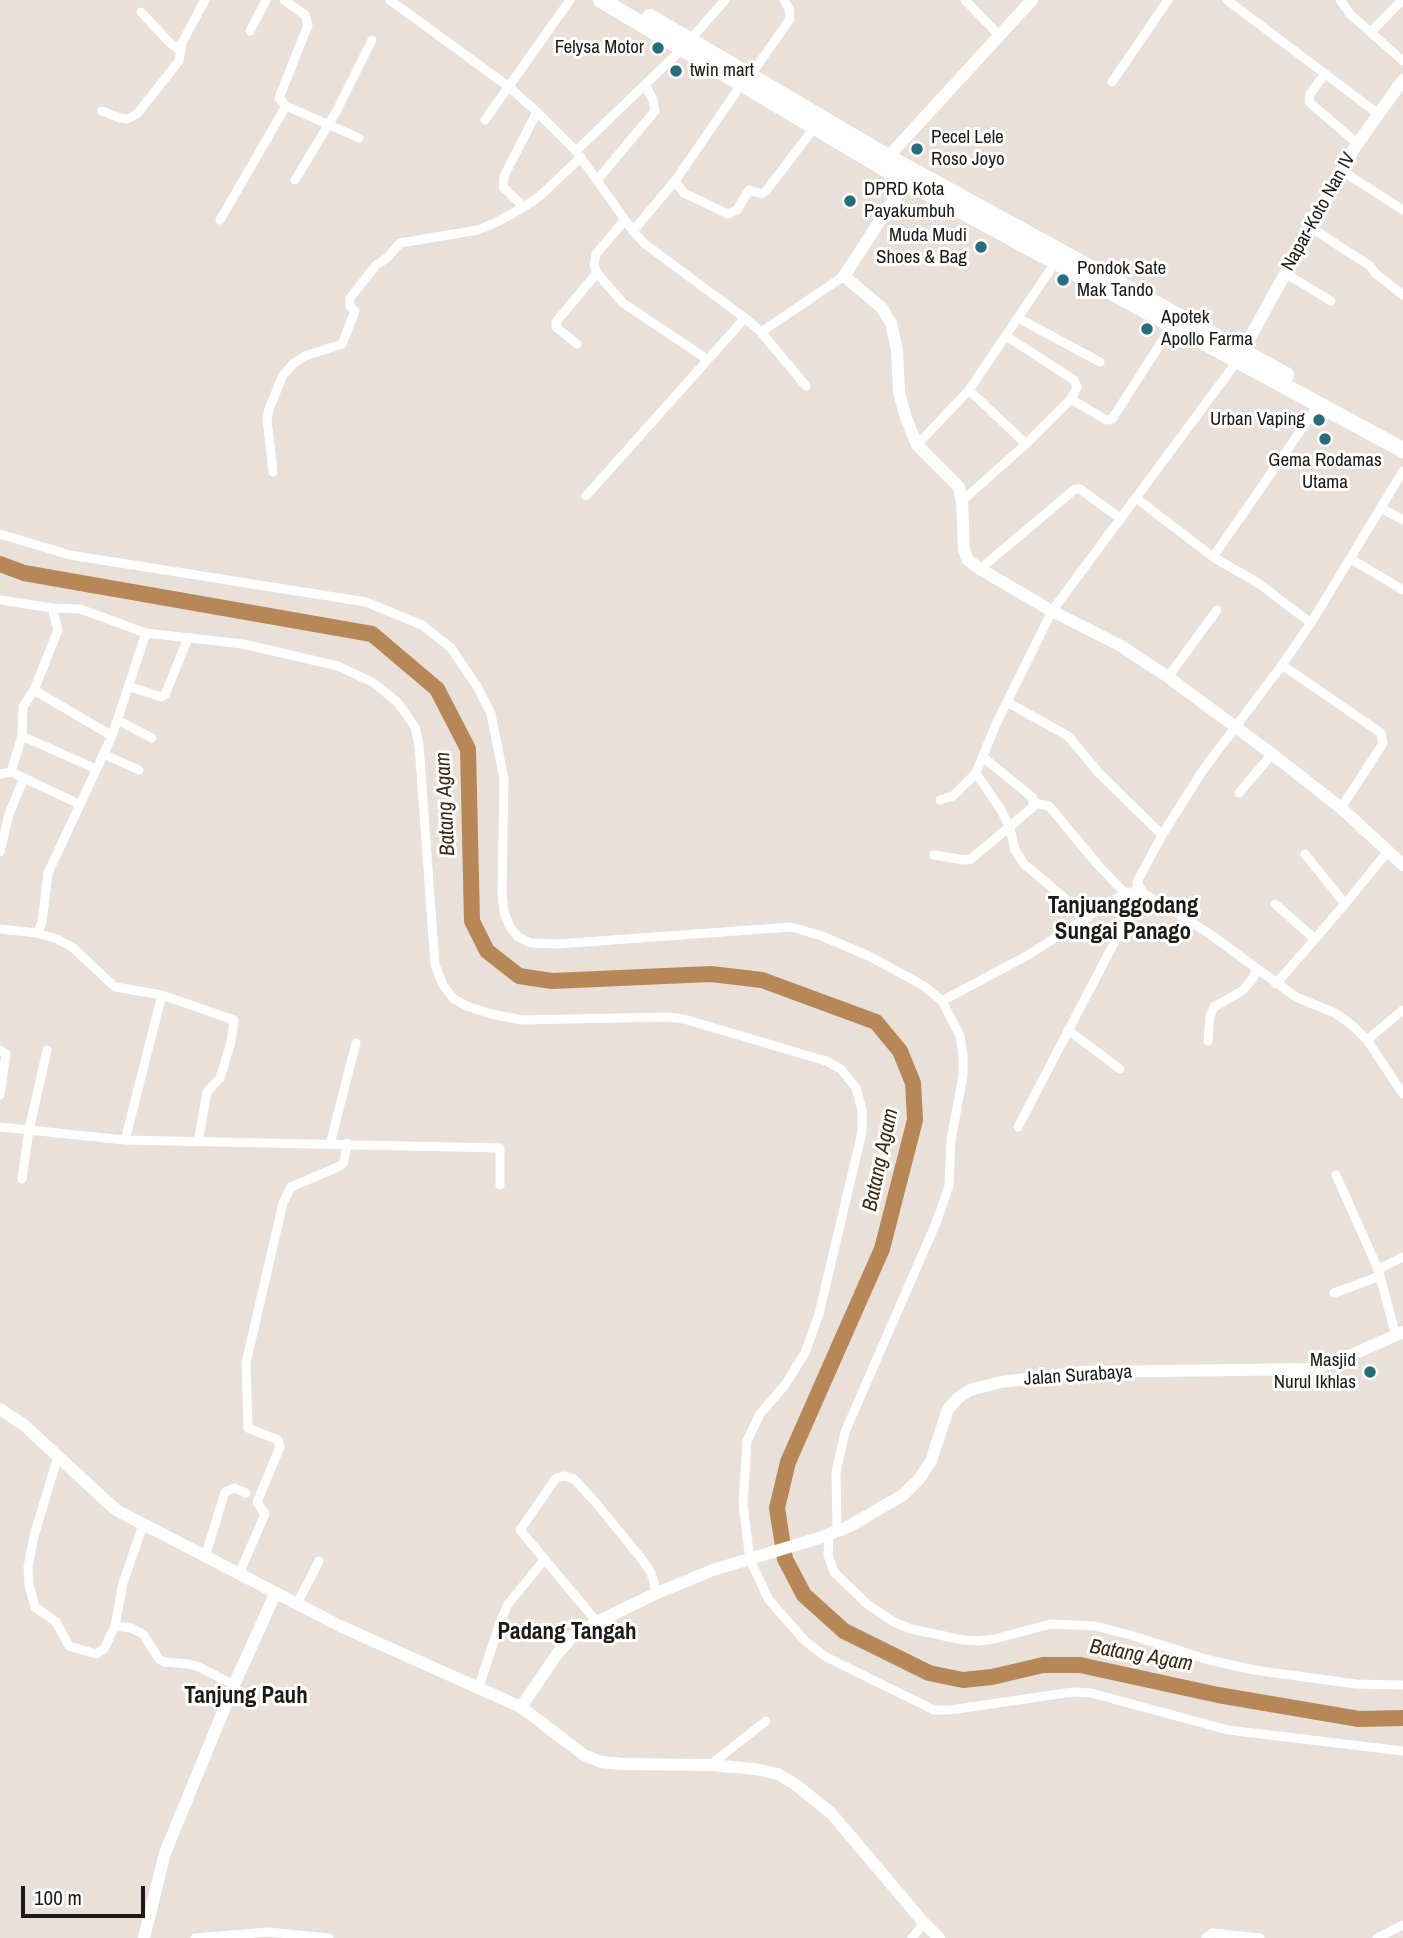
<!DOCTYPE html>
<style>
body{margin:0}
#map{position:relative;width:1403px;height:1938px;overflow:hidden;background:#e8e0d9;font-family:"Archivo Narrow",sans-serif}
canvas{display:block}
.scale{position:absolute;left:21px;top:1886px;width:124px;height:32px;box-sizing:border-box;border:4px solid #1d1a18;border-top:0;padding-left:9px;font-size:21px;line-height:24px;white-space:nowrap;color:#1d1a18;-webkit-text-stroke:5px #fff;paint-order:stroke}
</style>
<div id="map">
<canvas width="1403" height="1938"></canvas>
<div class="scale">100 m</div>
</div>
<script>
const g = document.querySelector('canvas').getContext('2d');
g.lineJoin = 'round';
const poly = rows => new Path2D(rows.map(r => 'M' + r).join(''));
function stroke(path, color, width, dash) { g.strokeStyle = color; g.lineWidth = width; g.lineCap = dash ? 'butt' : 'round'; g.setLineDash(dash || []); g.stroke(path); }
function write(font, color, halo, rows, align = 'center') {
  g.font = font + ' "Archivo Narrow",sans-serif'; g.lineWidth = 6; g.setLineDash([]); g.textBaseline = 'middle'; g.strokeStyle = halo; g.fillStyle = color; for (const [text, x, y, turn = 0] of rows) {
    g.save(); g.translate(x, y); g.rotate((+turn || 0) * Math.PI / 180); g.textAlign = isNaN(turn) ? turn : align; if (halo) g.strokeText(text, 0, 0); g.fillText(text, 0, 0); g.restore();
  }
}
stroke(poly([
 [0,564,24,573,372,634,437,689,468,749,472,921,487,951,519,976,552,981,711,974,762,980,876,1022,900,1051,913,1083,915,1120,882,1249,788,1462,777,1508,785,1559,804,1595,844,1631,929,1673,963,1680,992,1677,1043,1665,1080,1665,1218,1695,1359,1719,1403,1718]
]), '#b78757', 16);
stroke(poly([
 [284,0,305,15,308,25,279,98,286,106,359,138],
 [390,0,509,87,537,112,576,151,633,231,645,244,745,318,761,332,844,276],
 [965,0,999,35],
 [1227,0,1377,113],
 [1340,0,1351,15,1403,61],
 [141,12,170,43,181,51],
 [250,31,266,0],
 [1371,32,1402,0],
 [690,40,725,0],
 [1324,75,1310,94,1309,102,1357,143],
 [750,76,790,19,789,9,784,0],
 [1112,82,1168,0],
 [102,111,120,118,127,119,137,114,179,61,182,43,205,0],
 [537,112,504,176,503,187,524,207,540,196,581,157],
 [485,120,570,0],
 [576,151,682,49],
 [1342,171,1403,210],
 [598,179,655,111,653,100,646,87],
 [295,180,336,112,372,40],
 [675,181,684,193,728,214,737,210,749,190,761,194,766,191,814,128],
 [220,220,286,106],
 [625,220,596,254,594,265,597,273,623,303,707,359],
 [1310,227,1370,266,1376,274,1403,295],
 [633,231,675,181,741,85],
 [1285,273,1331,301],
 [1018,318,1100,362],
 [761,332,806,386],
 [1006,336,1074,380,1077,387,1071,399],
 [577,344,556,327,556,322,597,273],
 [969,390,1026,444],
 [917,445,969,390,1055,263],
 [1403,471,1311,623,1282,665,1203,770,1162,835,1137,882,1143,893,1207,932,1296,997,1335,1013,1353,1026,1367,1040,1403,1094],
 [273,472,267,419,269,409,283,375,294,363,305,356,342,344,355,311,350,306,350,298,376,265,387,258,400,243,478,230,497,222,524,207],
 [586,496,745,318],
 [1136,498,1213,557,1258,583,1311,623],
 [962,501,1026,444,1071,399,1106,420,1112,419,1172,326],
 [1381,508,1403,520],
 [0,534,70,555,366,602,422,625,451,648,477,686,491,714,504,779,502,893,504,912,510,927,518,937,531,943,558,944,791,927,822,936,871,957,924,986,942,1001,960,1036,963,1055,963,1076,951,1140,949,1186,936,1223,845,1432,836,1472,837,1531],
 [1213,557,1319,404],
 [1351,559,1403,590],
 [980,569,1075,489,1080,489,1121,519],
 [0,600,52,608],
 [1282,665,1381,733,1383,743,1380,748,1341,808],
 [1168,677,1217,610],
 [128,686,161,697,165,695,188,638],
 [1007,702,1068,736,1099,773,1162,835],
 [117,720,152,738],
 [22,736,96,769],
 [112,736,34,690,58,630,52,608,80,609,146,633,243,644,338,666,374,683,398,703,415,727,419,745,435,965,443,985,454,999,467,1006,491,1014,522,1020,668,1017,684,1019,826,1061,841,1069,856,1088,862,1110,862,1132,819,1314,805,1353,785,1385,760,1414,747,1441,743,1504,750,1560,769,1600,806,1642,826,1657,934,1710,950,1710,1073,1692,1091,1693,1228,1730,1403,1751],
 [103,754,139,770],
 [11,772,79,804],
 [976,773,1001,810,1010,828,1015,850,1024,864,1088,918],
 [0,774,11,772,22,736,23,707,34,690],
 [1239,793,1272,754],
 [940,800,953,796,976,773,996,724,1052,611,1238,360],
 [1034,803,1049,806,1098,865,1125,893,1128,892],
 [0,852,9,814,24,778],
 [1305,854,1345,904],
 [934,855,965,860,971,859,1033,807,1033,798,983,757],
 [1275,904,1315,939],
 [0,929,37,933,57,939,72,947,115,987,162,995,234,1020,231,1042,220,1078,207,1092,198,1142],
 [37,933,42,923,48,873,112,736,146,633],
 [1276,984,1345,904,1388,851],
 [942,1001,1030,954,1125,893],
 [1068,1030,1120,1069],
 [1367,1040,1403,1010],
 [1208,1041,1210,1016,1214,1007,1242,991,1251,981,1257,970],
 [0,1050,6,1054,0,1095],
 [0,1127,125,1140,500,1148,500,1185],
 [1018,1127,1126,920,1136,889],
 [125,1140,162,995],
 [330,1144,356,1043],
 [1336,1175,1378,1269,1396,1336],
 [22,1179,29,1130,47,1050],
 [1378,1269,1403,1257],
 [1334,1293,1380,1276],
 [58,1456,34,1536,28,1567,29,1585,35,1607,56,1622,69,1646,96,1654,104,1649,115,1626,123,1583,143,1525],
 [829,1535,828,1555,834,1572,867,1604,894,1622,911,1629,963,1640,978,1641,994,1639,1051,1624,1095,1626,1130,1635,1209,1660,1254,1670,1356,1684,1403,1685],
 [205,1557,225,1492,234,1488,246,1493],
 [239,1574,265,1514,257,1502,280,1447,278,1440,248,1428,246,1363,283,1203,291,1187,340,1166,344,1162,347,1143],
 [297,1604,319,1561],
 [597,1622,520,1530,556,1478,565,1476,574,1479,597,1504,644,1562,651,1573,657,1593],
 [115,1626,131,1628,143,1634,159,1659,164,1662,189,1664,199,1667,234,1685],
 [478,1689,501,1620,508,1604,545,1559],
 [710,1765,766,1721],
 [195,1938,268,1932,329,1938],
 [912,1938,924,1923],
 [1206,1938,1212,1933,1260,1938],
 [1377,1938,1403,1925]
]), '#fff', 9);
stroke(poly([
 [888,157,1032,0],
 [906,181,844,276,882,308,891,323,897,350,899,392,906,418,917,445,959,487,962,501,964,550,968,560,980,569,1052,611,1121,646,1168,677,1272,754,1341,808,1403,865],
 [1243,350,1355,147,1403,80],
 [0,1409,24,1425,116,1510,340,1626,521,1707,584,1755,601,1762,623,1764,710,1765,756,1769,778,1774,796,1785,831,1813,924,1923,939,1938],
 [521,1707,557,1654,573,1636,597,1622,657,1593,713,1570,819,1538,848,1527,903,1495,919,1479,931,1461,948,1409,958,1398,970,1390,1001,1382,1082,1372,1312,1369,1338,1361,1403,1332],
 [144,1938,165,1853,234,1685,275,1594]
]), '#fff', 12);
stroke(poly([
 [601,0,906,181,1403,450],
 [650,17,888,157,1286,375]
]), '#fff', 16);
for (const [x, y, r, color] of [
 [658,48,7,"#286d7d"],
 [676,71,7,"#286d7d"],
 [917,149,7,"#286d7d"],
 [850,201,7,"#286d7d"],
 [981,247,7,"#286d7d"],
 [1063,280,7,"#286d7d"],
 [1147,329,7,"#286d7d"],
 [1319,420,7,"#286d7d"],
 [1325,439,7,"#286d7d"],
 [1370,1372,7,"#286d7d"]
]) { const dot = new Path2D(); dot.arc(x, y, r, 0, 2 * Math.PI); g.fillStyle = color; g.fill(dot); stroke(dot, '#fff', 2.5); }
write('19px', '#1d1a18', '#fff', [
 ["Felysa Motor",644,48,"right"],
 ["twin mart",690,71],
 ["Pecel Lele",931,138],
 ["Roso Joyo",931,160],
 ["DPRD Kota",864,190],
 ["Payakumbuh",864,212],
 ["Muda Mudi",967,236,"right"],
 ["Shoes & Bag",967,258,"right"],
 ["Pondok Sate",1077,269],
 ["Mak Tando",1077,291],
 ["Apotek",1161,318],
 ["Apollo Farma",1161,340],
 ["Urban Vaping",1305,420,"right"],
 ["Gema Rodamas",1325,461,"center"],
 ["Utama",1325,483,"center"],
 ["Masjid",1356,1361,"right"],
 ["Nurul Ikhlas",1356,1383,"right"]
], 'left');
write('19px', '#1d1a18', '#fff', [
 ["Napar-Koto Nan IV",1319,212,-61],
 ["Jalan Surabaya",1078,1376,-4]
]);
write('italic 21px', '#3d2812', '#fff', [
 ["Batang Agam",446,804,-93],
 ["Batang Agam",881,1160,-78],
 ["Batang Agam",1141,1656,10]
]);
write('bold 23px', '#1d1a18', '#fff', [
 ["Tanjuanggodang",1123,907],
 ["Sungai Panago",1123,933],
 ["Padang Tangah",567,1633],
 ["Tanjung Pauh",246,1697]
]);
</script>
